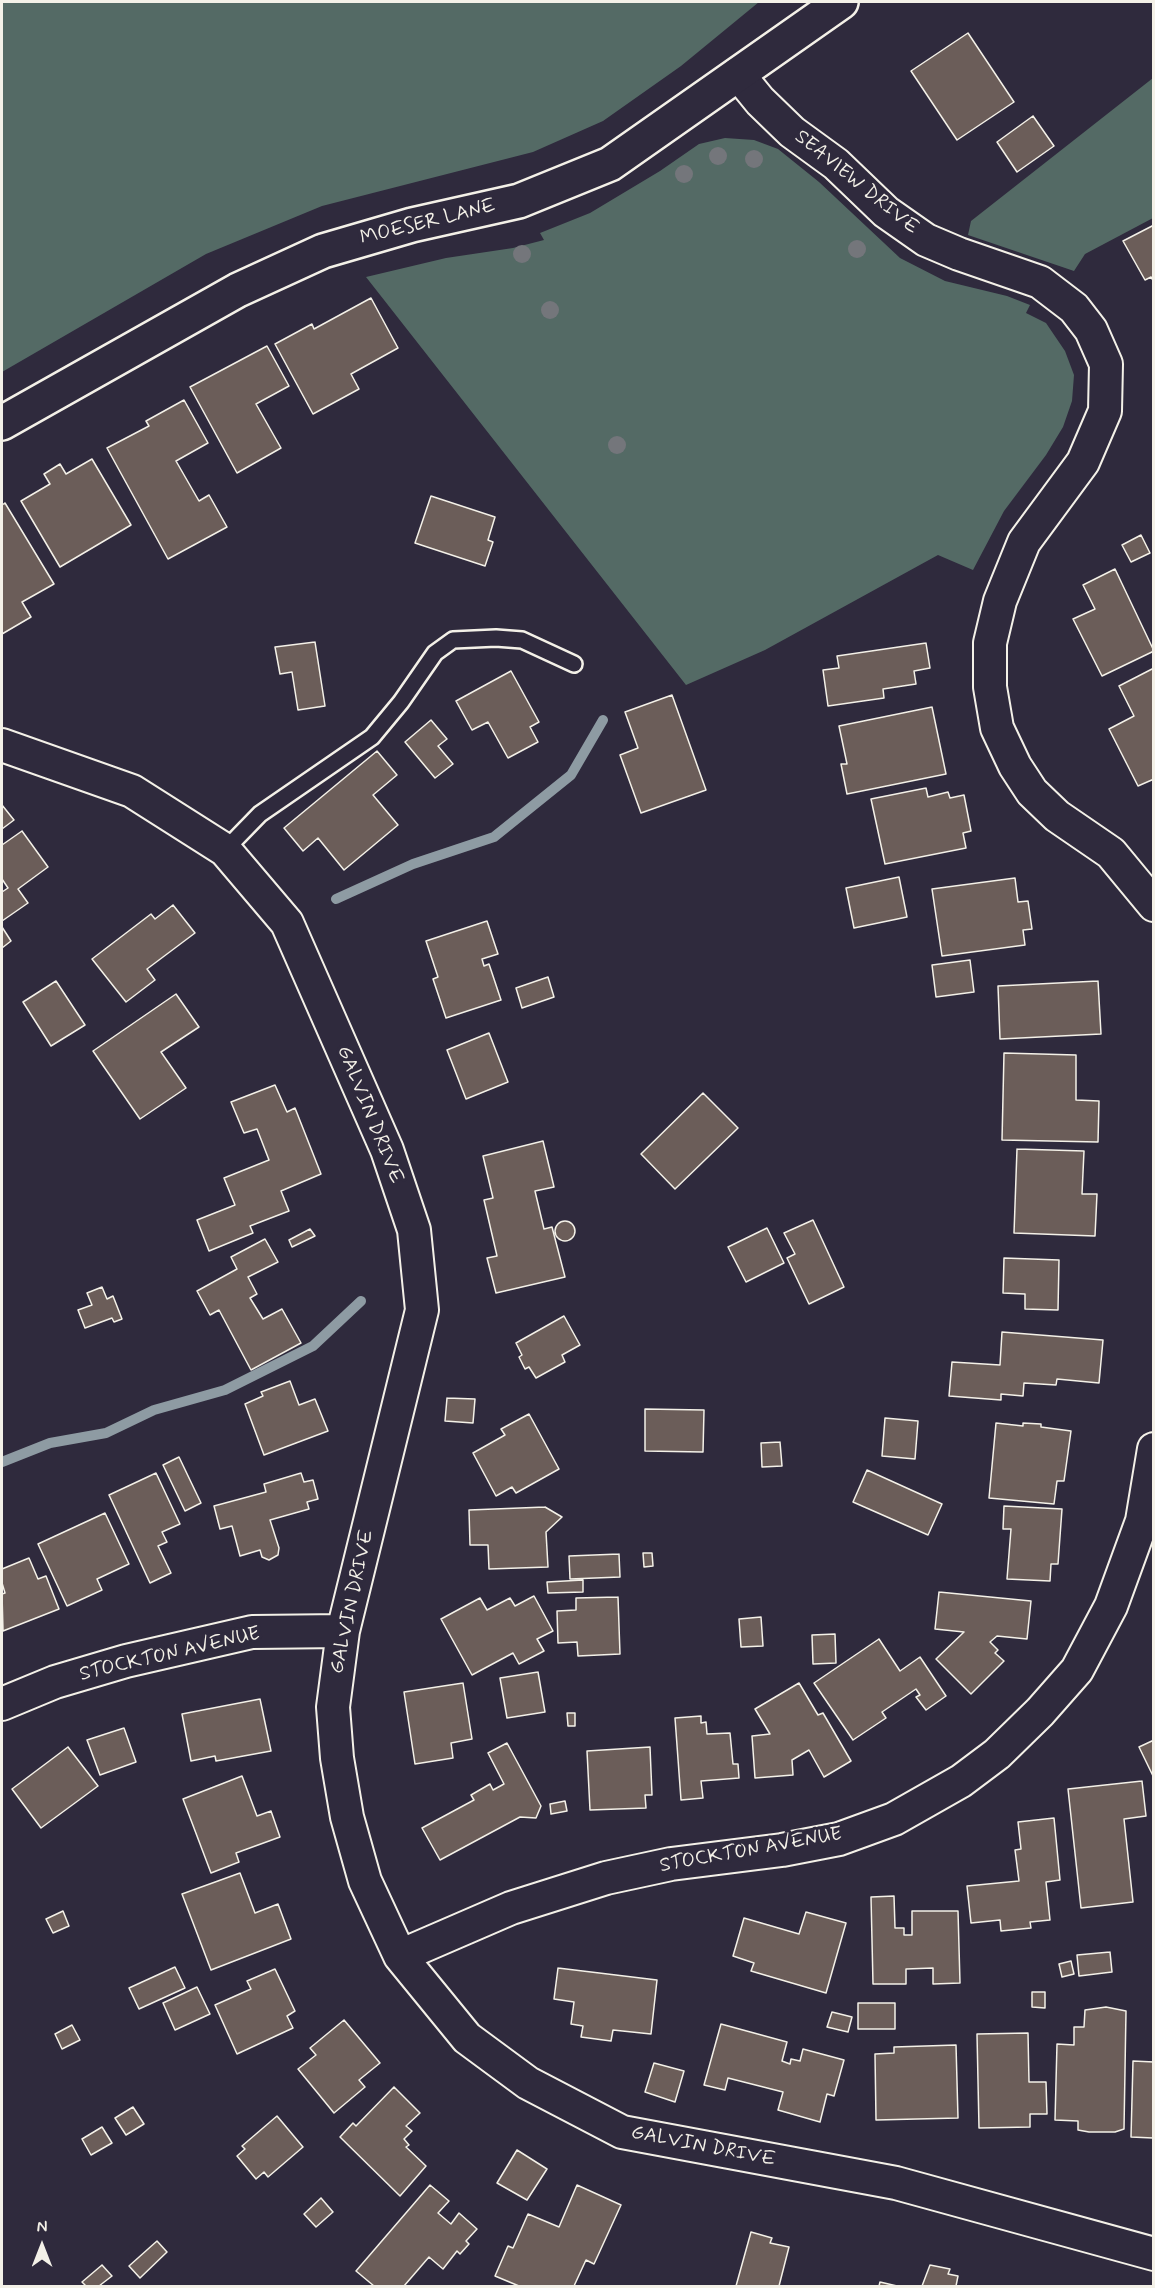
<!DOCTYPE html>
<style>
body{margin:0}
#map{position:relative;width:1155px;height:2288px;overflow:hidden;background:#2f2a3d;font-family:Mynerve,sans-serif}
canvas{display:block}
.frame{position:absolute;inset:0;border:3px solid #f4f1e8;pointer-events:none}
.north{position:absolute;left:12px;top:2216px;width:60px;height:60px;-webkit-text-stroke:4px #2f2a3d;paint-order:stroke;rotate:0deg;font-size:16px;font-weight:700;line-height:24px;text-align:center;color:#f4f1e8}
.north::after{content:'';display:block;margin:auto;width:21px;height:27px;background:#f4f1e8;clip-path:polygon(50% 0,100% 100%,50% 72%,0 100%)}
</style>
<div id="map">
<canvas width="1155" height="2288"></canvas>
<div class="frame"></div>
<div class="north">N</div>
</div>
<script>
const g = document.querySelector('canvas').getContext('2d');
g.lineJoin = 'round';
function paint(path, color) { g.fillStyle = color; g.fill(path, 'evenodd'); }
const poly = rows => new Path2D(rows.map(r => 'M' + r).join(''));
function stroke(path, color, width, dash) { g.strokeStyle = color; g.lineWidth = width; g.lineCap = dash ? 'butt' : 'round'; g.setLineDash(dash || []); g.stroke(path); }
function write(font, color, halo, rows, align = 'center') {
  g.font = font + ' Mynerve,sans-serif'; g.lineWidth = 6; g.setLineDash([]); g.textBaseline = 'middle'; g.strokeStyle = halo; g.fillStyle = color; for (const [text, x, y, turn = 0] of rows) {
    g.save(); g.translate(x, y); g.rotate((+turn || 0) * Math.PI / 180); g.textAlign = isNaN(turn) ? turn : align; if (halo) g.strokeText(text, 0, 0); g.fillText(text, 0, 0); g.restore();
  }
}
paint(poly([
 [2,2,759,2,681,66,603,121,533,152,322,206,206,254,2,372],
 [1153,78,1153,218,1085,254,1074,271,968,235,971,221],
 [725,138,754,140,778,149,819,182,900,258,945,281,1007,296,1030,305,1026,313,1046,323,1065,351,1074,375,1072,401,1063,427,1046,455,1004,511,973,570,938,555,765,650,686,685,366,277,446,258,513,248,544,240,540,233,590,213,660,171,699,144]
]), '#546a65');
stroke(poly([
 [336,899,413,864,494,837,571,775,603,720],
 [2,1462,50,1443,106,1433,154,1410,225,1390,313,1346,361,1301]
]), '#8e9ba3', 10);
const building = poly([
 [968,33,1014,102,957,140,911,71,968,33],
 [1033,116,1054,146,1017,172,997,142,1033,116],
 [1154,225,1154,282,1151,277,1145,280,1123,241,1154,225],
 [371,298,398,348,351,374,359,389,313,414,275,344,312,324,314,329,371,298],
 [267,346,289,386,256,404,281,448,237,473,190,387,267,346],
 [184,400,208,443,176,461,199,501,209,495,227,527,168,559,107,448,149,426,146,421,184,400],
 [92,459,131,525,60,567,21,501,50,484,44,474,60,464,66,474,92,459],
 [431,496,495,517,488,540,493,542,485,566,415,543,431,496],
 [5,503,54,584,22,602,31,617,2,634,2,505,5,503],
 [1141,535,1150,553,1131,562,1122,545,1141,535],
 [1115,569,1154,651,1102,676,1073,619,1095,609,1083,585,1115,569],
 [315,642,325,706,298,710,292,672,280,674,275,647,315,642],
 [926,643,930,668,914,671,916,684,883,689,884,698,828,706,823,670,839,668,837,656,926,643],
 [1154,668,1154,779,1138,786,1109,729,1134,716,1119,686,1154,668],
 [511,671,539,722,530,727,538,742,508,758,488,722,472,730,456,701,511,671],
 [672,695,706,790,641,813,620,755,638,748,625,712,672,695],
 [932,707,946,774,847,794,841,764,847,764,839,726,932,707],
 [431,720,447,739,438,746,453,764,435,778,405,742,431,720],
 [377,751,397,775,373,795,398,825,344,870,318,838,303,851,284,828,377,751],
 [926,788,928,797,948,792,950,798,964,795,971,831,963,833,966,848,885,864,871,799,926,788],
 [2,805,14,820,2,829,2,805],
 [22,831,48,867,18,889,28,903,2,921,2,892,8,888,2,879,2,845,22,831],
 [899,877,907,917,854,928,846,888,899,877],
 [1015,878,1018,902,1028,901,1032,929,1023,930,1025,945,942,956,932,889,1015,878],
 [173,905,195,933,147,969,155,980,126,1002,92,959,151,914,155,919,173,905],
 [487,921,498,954,482,959,484,966,489,964,501,1000,446,1018,433,979,438,977,426,941,487,921],
 [2,927,11,941,2,948,2,927],
 [970,960,974,992,936,997,932,965,970,960],
 [548,977,554,997,522,1008,516,988,548,977],
 [56,981,85,1025,51,1046,23,1002,56,981],
 [1098,981,1101,1034,1000,1039,998,986,1098,981],
 [176,994,199,1027,161,1052,186,1088,140,1119,93,1051,176,994],
 [489,1033,508,1082,466,1099,447,1050,489,1033],
 [1004,1053,1076,1055,1076,1100,1099,1101,1098,1142,1002,1140,1004,1053],
 [275,1085,287,1112,295,1108,321,1174,281,1191,289,1211,250,1226,253,1233,209,1251,197,1220,235,1205,224,1178,269,1160,257,1129,244,1133,231,1102,275,1085],
 [703,1093,738,1128,675,1189,641,1154,703,1093],
 [543,1141,554,1187,535,1191,544,1229,552,1227,565,1277,496,1293,487,1258,497,1256,484,1200,493,1198,483,1156,543,1141],
 [1017,1149,1084,1151,1082,1194,1097,1194,1095,1236,1014,1233,1017,1149],
 [813,1220,844,1287,809,1304,787,1258,795,1254,784,1233,813,1220],
 '555 1231a10 10 0 1 1 20 0a10 10 0 1 1-20 0Z',
 [767,1228,784,1263,746,1282,728,1247,767,1228],
 [310,1229,315,1236,292,1247,289,1240,310,1229],
 [265,1239,278,1262,248,1277,257,1294,250,1298,263,1319,282,1309,301,1343,251,1370,219,1310,210,1315,197,1291,237,1269,231,1257,265,1239],
 [1004,1258,1059,1260,1058,1310,1025,1309,1025,1294,1003,1293,1004,1258],
 [102,1287,107,1299,113,1296,122,1319,114,1322,112,1318,85,1328,78,1310,92,1305,87,1293,102,1287],
 [564,1316,580,1345,562,1355,565,1362,536,1378,529,1367,525,1369,519,1357,522,1355,516,1343,564,1316],
 [1002,1332,1103,1340,1099,1383,1057,1379,1056,1385,1024,1383,1023,1396,1001,1394,1001,1400,949,1396,952,1362,1000,1365,1002,1332],
 [290,1381,299,1405,315,1399,328,1431,264,1455,245,1404,263,1396,261,1392,290,1381],
 [447,1398,475,1399,473,1423,445,1421,447,1398],
 [645,1409,704,1410,703,1452,645,1451,645,1409],
 [529,1414,559,1469,516,1493,512,1487,496,1496,473,1453,505,1435,501,1429,529,1414],
 [885,1418,918,1421,915,1459,882,1456,885,1418],
 [996,1423,1023,1426,1023,1423,1041,1424,1041,1427,1071,1431,1064,1481,1057,1481,1054,1504,989,1498,996,1423],
 [780,1442,782,1466,762,1467,761,1443,780,1442],
 [179,1457,201,1503,185,1511,163,1465,179,1457],
 [867,1470,942,1504,928,1535,853,1502,867,1470],
 [156,1473,180,1524,162,1532,167,1542,158,1546,171,1573,150,1583,109,1495,156,1473],
 [301,1473,304,1482,313,1480,318,1499,307,1502,309,1509,270,1520,279,1548,278,1555,269,1560,262,1557,260,1550,240,1556,232,1526,220,1529,214,1506,266,1492,264,1484,301,1473],
 [1004,1506,1062,1509,1058,1564,1051,1564,1050,1581,1007,1579,1011,1529,1003,1529,1004,1506],
 [545,1507,562,1517,546,1532,548,1567,489,1569,488,1545,470,1545,469,1510,545,1507],
 [105,1513,129,1564,97,1579,102,1590,67,1606,38,1544,105,1513],
 [643,1553,652,1553,653,1566,644,1567,643,1553],
 [619,1554,620,1577,570,1579,569,1556,619,1554],
 [29,1558,38,1579,46,1576,59,1609,3,1631,2,1594,5,1593,2,1583,2,1569,29,1558],
 [583,1580,583,1592,548,1593,547,1582,583,1580],
 [939,1592,1031,1601,1027,1639,997,1636,990,1642,998,1650,995,1653,1004,1661,971,1694,936,1659,964,1632,935,1629,939,1592],
 [534,1596,553,1631,537,1639,544,1651,519,1664,513,1653,472,1675,441,1619,480,1598,487,1610,510,1598,515,1606,534,1596],
 [618,1597,620,1654,578,1656,577,1642,558,1643,557,1611,576,1610,576,1598,618,1597],
 [761,1617,763,1646,741,1647,739,1619,761,1617],
 [835,1634,836,1663,813,1664,812,1635,835,1634],
 [879,1639,900,1671,920,1657,946,1696,926,1710,916,1697,920,1695,916,1689,882,1712,886,1718,853,1740,814,1683,879,1639],
 [538,1672,545,1712,507,1718,500,1678,538,1672],
 [463,1683,472,1739,451,1743,453,1758,415,1764,404,1692,463,1683],
 [799,1683,818,1715,823,1713,851,1761,824,1777,809,1750,792,1760,793,1775,755,1778,752,1736,770,1734,755,1709,799,1683],
 [260,1699,271,1751,216,1761,215,1756,191,1761,182,1714,260,1699],
 [567,1713,575,1713,575,1726,568,1726,567,1713],
 [701,1716,701,1723,706,1722,707,1734,730,1733,733,1764,738,1764,739,1778,701,1781,703,1798,681,1800,675,1718,701,1716],
 [124,1728,136,1762,100,1775,87,1740,124,1728],
 [1154,1740,1154,1778,1139,1747,1154,1740],
 [507,1743,541,1806,536,1818,520,1817,440,1860,422,1828,474,1800,471,1795,490,1784,493,1790,504,1784,488,1753,507,1743],
 [68,1747,98,1786,41,1828,12,1789,68,1747],
 [650,1747,652,1795,645,1795,646,1808,590,1810,587,1751,650,1747],
 [242,1776,257,1816,271,1811,280,1837,236,1853,239,1862,211,1873,183,1799,242,1776],
 [1142,1781,1146,1816,1124,1819,1133,1902,1081,1908,1068,1789,1142,1781],
 [565,1801,567,1811,551,1814,550,1804,565,1801],
 [1054,1818,1060,1880,1046,1882,1050,1920,1030,1922,1031,1928,1001,1931,1000,1920,971,1923,967,1886,1019,1881,1015,1850,1021,1849,1018,1822,1054,1818],
 [240,1873,255,1913,278,1904,291,1939,211,1970,182,1894,240,1873],
 [894,1896,895,1928,904,1928,904,1935,912,1935,912,1911,958,1911,960,1983,933,1984,933,1968,906,1969,906,1984,873,1984,871,1897,894,1896],
 [63,1911,69,1926,53,1933,46,1919,63,1911],
 [806,1912,846,1923,826,1993,751,1971,754,1963,733,1956,744,1918,799,1934,806,1912],
 [1110,1952,1112,1972,1079,1976,1077,1955,1110,1952],
 [1071,1961,1074,1974,1062,1977,1059,1964,1071,1961],
 [175,1967,185,1988,139,2009,129,1988,175,1967],
 [558,1968,657,1980,651,2034,613,2030,611,2041,581,2037,583,2026,571,2024,574,2002,554,1999,558,1968],
 [275,1969,295,2011,287,2016,293,2028,237,2054,215,2005,251,1989,247,1981,275,1969],
 [197,1987,210,2014,175,2030,163,2003,197,1987],
 [1032,1992,1045,1992,1045,2008,1032,2007,1032,1992],
 [858,2003,895,2003,895,2029,858,2029,858,2003],
 [1106,2007,1126,2011,1124,2129,1115,2132,1089,2132,1078,2130,1078,2121,1055,2120,1057,2044,1074,2045,1074,2027,1084,2027,1085,2010,1106,2007],
 [832,2012,852,2017,848,2032,827,2027,832,2012],
 [344,2020,380,2063,359,2080,365,2087,334,2113,298,2069,316,2055,310,2048,344,2020],
 [721,2024,787,2042,782,2061,790,2064,791,2059,800,2061,803,2049,844,2060,834,2096,827,2094,820,2122,778,2110,783,2092,728,2078,725,2090,704,2085,721,2024],
 [72,2025,80,2040,62,2049,55,2034,72,2025],
 [1028,2033,1029,2082,1046,2082,1047,2114,1030,2114,1030,2127,979,2128,977,2034,1028,2033],
 [956,2045,958,2118,876,2120,875,2054,894,2053,894,2047,956,2045],
 [1133,2061,1154,2062,1154,2150,1153,2138,1131,2137,1133,2061],
 [654,2063,684,2071,675,2102,645,2092,654,2063],
 [394,2087,420,2113,406,2126,412,2131,404,2139,409,2145,406,2147,426,2166,400,2196,340,2137,353,2123,356,2126,394,2087],
 [133,2107,144,2124,126,2135,115,2118,133,2107],
 [277,2116,303,2147,268,2177,264,2172,256,2179,237,2156,245,2149,242,2146,277,2116],
 [102,2127,112,2143,91,2155,82,2139,102,2127],
 [517,2150,547,2169,527,2200,497,2183,517,2150],
 [430,2185,449,2201,438,2213,451,2224,459,2213,477,2229,466,2241,469,2244,460,2254,457,2251,443,2269,429,2257,404,2286,374,2286,356,2271,430,2185],
 [577,2185,621,2205,594,2264,586,2260,574,2286,519,2286,495,2276,508,2246,513,2248,528,2214,559,2227,577,2185],
 [321,2198,333,2212,316,2227,304,2214,321,2198],
 [751,2232,772,2238,770,2243,789,2247,779,2286,736,2286,751,2232],
 [157,2241,167,2252,140,2278,129,2266,157,2241],
 [102,2265,112,2276,99,2286,86,2286,82,2282,102,2265],
 [930,2265,950,2269,948,2274,958,2276,956,2286,922,2286,930,2265],
 [880,2282,897,2286,879,2286,880,2282]
]);
paint(building, '#6b5d59');
stroke(building, '#f4f1e8', 1.5);
const service = poly([
 [225,850,260,814,372,737,401,702,435,653,453,640,496,638,522,640,574,664]
]);
const minor = poly([
 [738,74,760,101,792,132,836,164,886,212,926,240,959,254,1040,282,1074,308,1091,330,1106,364,1105,411,1083,462,1024,542,1000,601,990,643,990,687,997,728,1015,766,1032,792,1057,816,1111,853,1154,905],
 [2,745,132,791,225,850,287,923,387,1150,414,1230,422,1310,343,1631,333,1707,337,1758,347,1817,365,1881,400,1956,467,2038,528,2083,622,2132,896,2183,1154,2254],
 [2,1704,55,1682,126,1661,252,1632,343,1631],
 [400,1956,511,1908,606,1878,671,1864,782,1850,839,1839,894,1819,961,1781,997,1754,1040,1712,1077,1670,1111,1606,1142,1521,1154,1449]
]);
const tertiary = poly([
 [2,423,238,290,323,251,412,225,519,201,610,164,841,2]
]);
stroke(service, '#f4f1e8', 20);
stroke(minor, '#f4f1e8', 36);
stroke(tertiary, '#f4f1e8', 38);
stroke(service, '#2f2a3d', 15);
stroke(minor, '#2f2a3d', 32);
stroke(tertiary, '#2f2a3d', 33);
g.fillStyle = '#74767b';
for (const [x, y] of [
 [718,156],
 [754,159],
 [684,174],
 [857,249],
 [522,254],
 [550,310],
 [617,445]
]) { g.beginPath(); g.arc(x, y, 9, 0, 2 * Math.PI); g.fill(); }
write('20px', '#f4f1e8', '#2f2a3d', [
 ["SEAVIEW DRIVE",856,183,39],
 ["MOESER LANE",428,223,-14],
 ["GALVIN DRIVE",369,1115,68],
 ["GALVIN DRIVE",353,1602,-78],
 ["STOCKTON AVENUE",170,1655,-13],
 ["STOCKTON AVENUE",751,1851,-10],
 ["GALVIN DRIVE",703,2147,11]
]);
</script>
